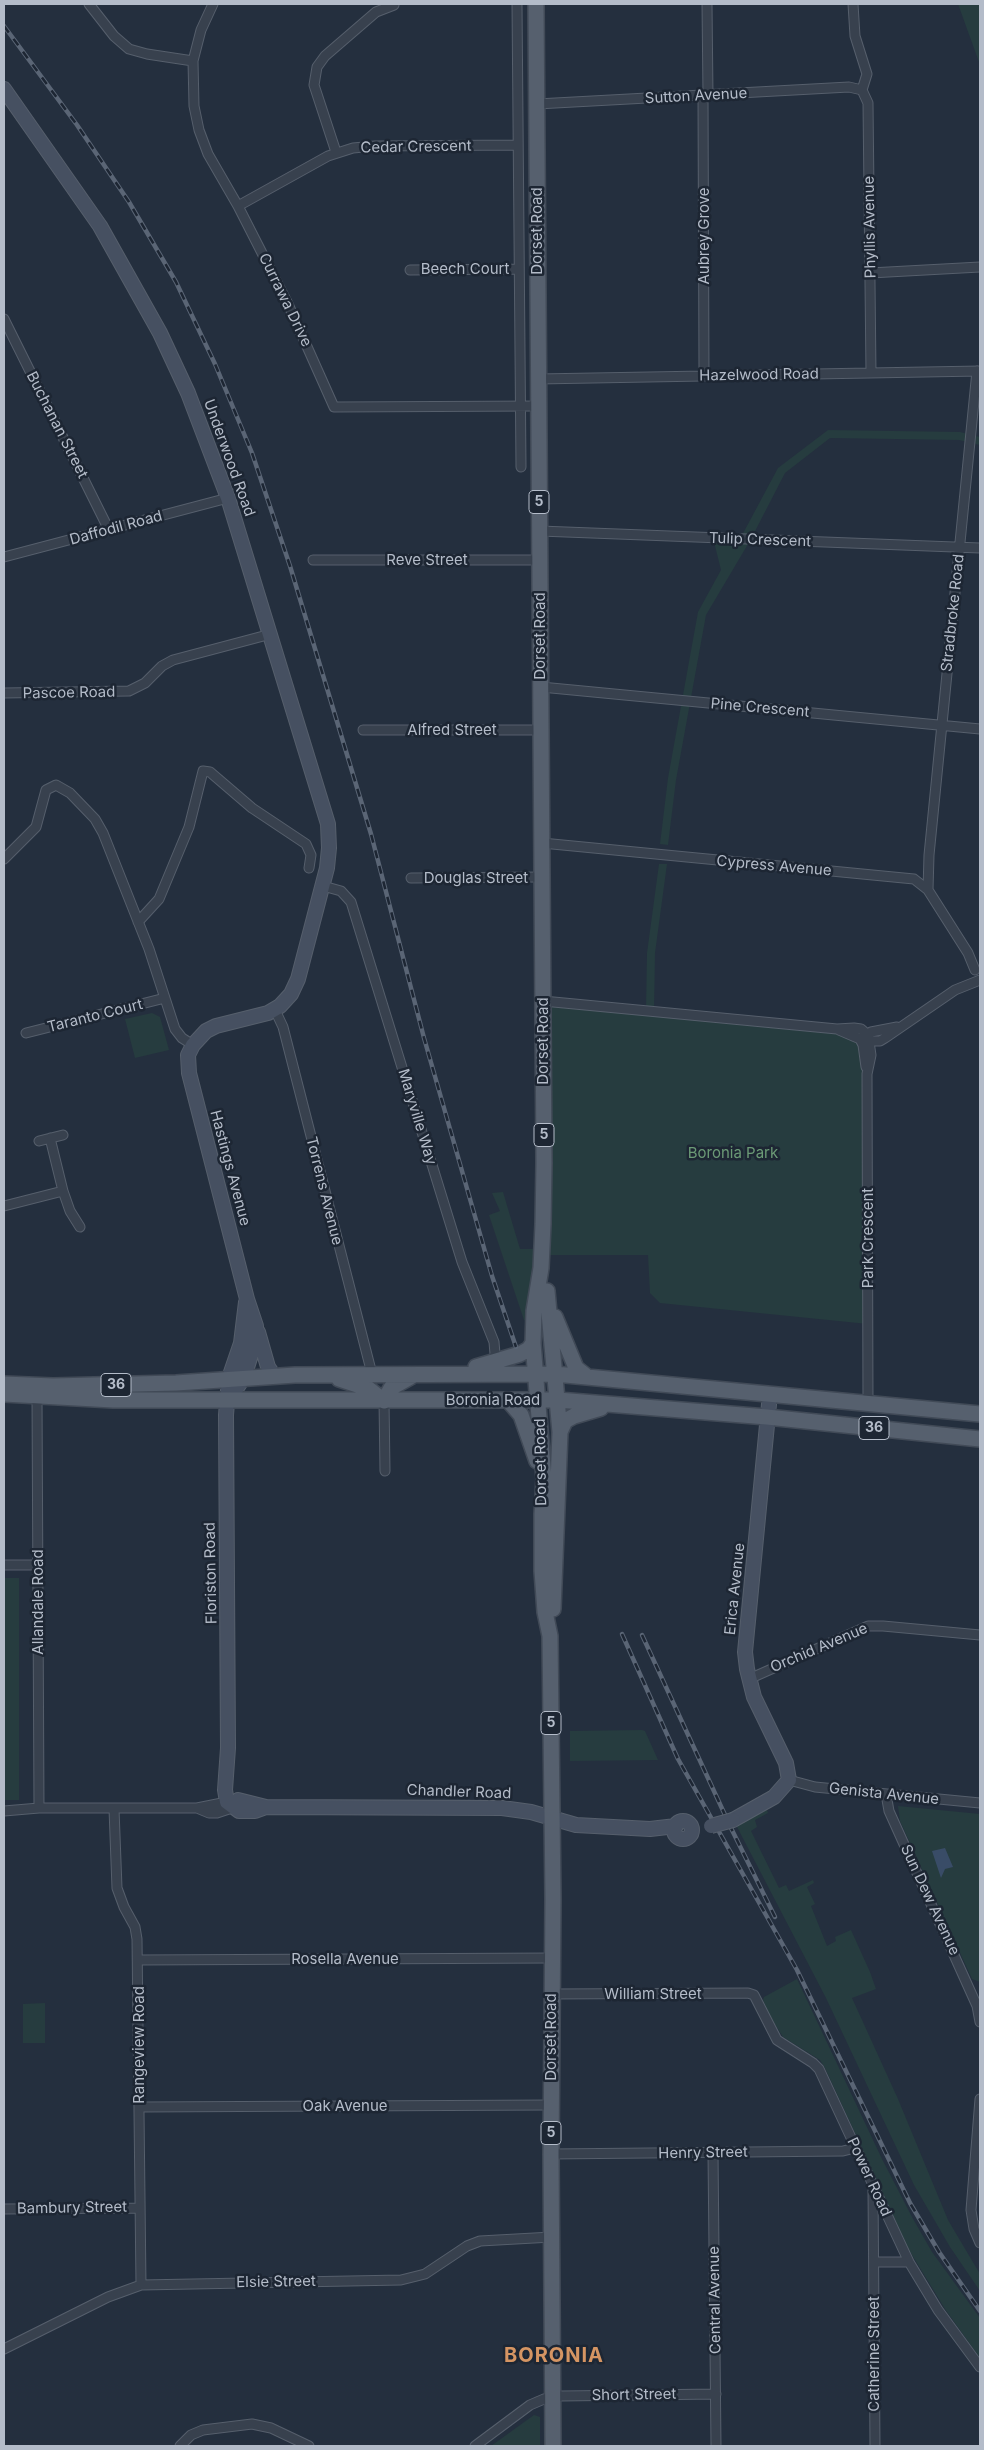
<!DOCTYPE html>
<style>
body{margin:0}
#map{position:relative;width:984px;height:2450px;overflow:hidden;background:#242f3e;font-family:Inter,sans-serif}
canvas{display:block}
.frame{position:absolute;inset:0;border:5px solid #b4bcc9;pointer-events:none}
</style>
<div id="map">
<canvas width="984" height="2450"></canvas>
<div class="frame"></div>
</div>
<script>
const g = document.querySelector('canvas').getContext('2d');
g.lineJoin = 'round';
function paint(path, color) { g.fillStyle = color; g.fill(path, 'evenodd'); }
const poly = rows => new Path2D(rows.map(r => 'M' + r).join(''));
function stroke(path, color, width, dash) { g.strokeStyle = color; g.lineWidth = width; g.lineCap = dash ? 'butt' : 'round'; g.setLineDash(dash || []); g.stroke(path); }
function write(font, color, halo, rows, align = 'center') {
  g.font = font + ' Inter,sans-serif'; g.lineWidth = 5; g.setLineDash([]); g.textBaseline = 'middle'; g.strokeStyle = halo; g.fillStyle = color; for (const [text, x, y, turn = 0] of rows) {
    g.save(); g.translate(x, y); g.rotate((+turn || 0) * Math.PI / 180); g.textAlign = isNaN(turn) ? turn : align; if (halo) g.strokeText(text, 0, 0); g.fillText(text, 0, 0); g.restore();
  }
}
paint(poly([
 [958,4,980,4,980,62,979,62],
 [828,430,960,432,980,437,980,445,959,440,830,438,785,473,751,539,706,615,676,780,668,845,660,844,668,778,698,612,721,570,713,538,740,539,778,468],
 [659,864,667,864,655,953,654,1012,854,1031,863,1036,868,1324,660,1303,650,1293,648,1255,542,1255,534,1320,524,1320,489,1215,500,1211,492,1193,503,1192,520,1249,542,1249,543,1001,646,1011,647,953],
 [152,1013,160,1017,169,1050,135,1058,125,1019],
 [4,1578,19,1578,19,1800,4,1800],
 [642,1730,645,1731,658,1760,570,1761,570,1731],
 [898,1806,980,1814,980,1982,972,1979,900,1821],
 [767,1810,768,1813,755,1820,757,1827,751,1831,779,1888,786,1885,789,1891,813,1880,814,1883,807,1887,815,1904,811,1906,827,1946,836,1941,835,1937,851,1930,870,1972,876,1989,852,1998,898,2099,948,2220,980,2274,980,2291,950,2247,914,2185,826,1998,736,1825],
 [797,1979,882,2159,912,2217,932,2252,980,2318,980,2358,945,2309,909,2250,825,2068,820,2060,783,2037,770,2016,763,2000,764,1997],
 [45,2003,45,2043,23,2043,23,2004],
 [534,2415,540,2417,540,2446,491,2446]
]), '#263c3f');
paint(poly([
 [945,1848,953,1867,945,1869,941,1878,932,1851]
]), '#394c67');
const street = poly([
 [89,4,114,36,129,49,147,54,193,61],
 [213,4,201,30,193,61,194,106,199,130,208,154,238,206,288,304,334,407,539,406],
 [517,4,521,467],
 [707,4,708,95],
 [853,4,855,36,867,74,862,90],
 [703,96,704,376],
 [537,104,849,87,862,90,868,103,871,373],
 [336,152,314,85,317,67,325,56,376,12,394,5],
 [238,206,328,156,353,148,375,146,518,145],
 [410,270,519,269],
 [870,273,980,267],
 [4,319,109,530],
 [538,379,980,371],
 [540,531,980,548],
 [4,557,228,498],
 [313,560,540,560],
 [541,687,980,729],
 [4,693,129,691,145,683,162,666,173,660,271,634],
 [363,730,541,730],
 [542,843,914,879,928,890,968,953,975,970],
 [4,859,36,827,46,790,56,785,70,793,95,819,103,833,149,949,175,1029,182,1038,193,1045],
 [411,878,542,877],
 [323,886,341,891,351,902,462,1262,494,1342,495,1354,493,1363],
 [928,890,929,855,977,371],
 [138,922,159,899,189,827,203,771,210,772,252,808,306,844,311,855,309,868],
 [543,1001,837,1029,854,1028,861,1029,868,1035,871,1055,867,1074,868,1403],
 [275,1010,283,1027,372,1374],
 [839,1030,860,1039,863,1045,866,1067],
 [26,1033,165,998],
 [865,1038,871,1032,897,1027],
 [862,1041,880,1041,885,1038,955,990,980,980],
 [39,1141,63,1135],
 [63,1191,70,1211,80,1227],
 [4,1206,63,1191,50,1138],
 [37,1397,39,1808],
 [384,1401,385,1471],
 [4,1565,38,1565],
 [749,1679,868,1626,883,1626,980,1635],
 [789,1780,815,1787,980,1803],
 [886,1794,889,1811,977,2006],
 [197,1808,209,1813,217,1813,232,1808],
 [114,1809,117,1888,124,1907,135,1927,137,1939,141,2285],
 [4,1811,39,1808,197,1808,227,1802],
 [138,1960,552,1958],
 [551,1994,748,1993,754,1995,777,2040,813,2063,819,2069,909,2262,938,2310,980,2367],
 [980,2003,977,2006,980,2022],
 [980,2099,971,2210,974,2229,980,2243],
 [139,2107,551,2105],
 [713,2153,716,2446],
 [551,2154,843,2151,855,2148],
 [873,2189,875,2446],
 [4,2209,140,2208],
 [874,2262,909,2262],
 [4,2349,108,2297,141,2285,401,2280,425,2274,467,2246,480,2241,552,2237],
 [180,2446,191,2435,203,2430,252,2424,271,2428,309,2446],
 [475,2446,530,2405,544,2399,561,2396,716,2394]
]);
const secondary = poly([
 [4,89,100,226,160,333,188,393,228,498,328,824,329,848,327,868,298,979,291,994,280,1006,268,1013,216,1026,206,1031,193,1045,188,1055,189,1073,247,1299,256,1326,254,1345,244,1377,228,1401],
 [246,1302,241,1343,229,1378,226,1415,228,1748,225,1790,227,1802,239,1811,255,1811,266,1807],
 [258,1332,268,1367,274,1376],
 [238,1800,266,1807,502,1808,531,1812,576,1825,650,1829,676,1826],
 [733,1820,774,1797,789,1780,786,1763,754,1697,747,1669,745,1652,770,1394],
 '674 1830a9 9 0 1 1 18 0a9 9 0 1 1-18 0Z'
]);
const primary = poly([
 [536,4,544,1163,543,1224,541,1268,534,1311,533,1343,544,1479,542,1514,542,1571,545,1612,550,1636,553,1899,551,2154,553,2446],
 [547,1291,560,1432,553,1609],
 [555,1317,576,1368,585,1375],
 [476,1367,520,1354,529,1349,533,1343],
 [339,1379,369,1389,384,1401],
 [4,1384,53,1386,176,1383,295,1375,555,1374,980,1414],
 [4,1394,113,1400,558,1400,767,1417,980,1439],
 [508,1400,521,1415,537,1461],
 [384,1401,391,1388,414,1375],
 [560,1432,565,1421,574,1416,601,1408]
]);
stroke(street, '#565f6c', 11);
stroke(secondary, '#565f6c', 16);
stroke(primary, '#414a57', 18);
stroke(street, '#38414e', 9);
stroke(secondary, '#465061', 14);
stroke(primary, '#56606e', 15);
const rail = poly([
 [4,26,77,125,129,202,176,282,215,364,252,453,290,566,371,834,424,1038,492,1276,516,1347],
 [622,1634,678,1759,797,1970,910,2203,939,2252,980,2311],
 [642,1635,731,1828,775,1917]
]);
stroke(rail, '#5a6575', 4.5);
stroke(rail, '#1d2633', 2.5, [8]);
const secondaryBridge = poly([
 [711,1826,733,1820]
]);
stroke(secondaryBridge, '#565f6c', 16, []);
stroke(secondaryBridge, '#465061', 14);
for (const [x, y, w] of [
 [539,502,20],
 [544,1135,20],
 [116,1385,30],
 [874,1428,30],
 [551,1723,20],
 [551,2133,20]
]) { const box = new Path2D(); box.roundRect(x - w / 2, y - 11.5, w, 23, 4); g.fillStyle = '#1d2633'; g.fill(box); stroke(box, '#b4bcc9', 1); }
write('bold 14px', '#b4bcc9', null, [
 ["5",539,502],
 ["5",544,1135],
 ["36",116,1385],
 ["36",874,1428],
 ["5",551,1723],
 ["5",551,2133]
]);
write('15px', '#b4bcc9', '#1d2633', [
 ["Sutton Avenue",696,96,-3],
 ["Cedar Crescent",416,147,-1],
 ["Phyllis Avenue",870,227,-91],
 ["Dorset Road",537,231,-90],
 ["Aubrey Grove",704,236,-90],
 ["Beech Court",465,269],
 ["Currawa Drive",285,300,64],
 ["Hazelwood Road",759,375,-1],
 ["Buchanan Street",57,425,63],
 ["Underwood Road",229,458,70],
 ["Daffodil Road",116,528,-15],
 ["Tulip Crescent",760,540,2],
 ["Reve Street",427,560],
 ["Stradbroke Road",953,613,-84],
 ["Dorset Road",540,636,-90],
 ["Pascoe Road",69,693,-1],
 ["Pine Crescent",760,708,5],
 ["Alfred Street",452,730],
 ["Cypress Avenue",774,866,5],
 ["Douglas Street",476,878],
 ["Taranto Court",95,1016,-14],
 ["Dorset Road",543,1041,-90],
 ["Maryville Way",417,1117,73],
 ["Hastings Avenue",230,1168,75],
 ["Torrens Avenue",324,1191,76],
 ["Park Crescent",868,1238,-90],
 ["Boronia Road",493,1400],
 ["Dorset Road",541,1462,-91],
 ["Floriston Road",211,1573,-91],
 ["Erica Avenue",735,1589,-84],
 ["Allandale Road",38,1602,-90],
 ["Orchid Avenue",819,1648,-23],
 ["Chandler Road",459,1792,2],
 ["Genista Avenue",884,1794,6],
 ["Sun Dew Avenue",930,1900,65],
 ["Rosella Avenue",345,1959],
 ["William Street",653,1994],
 ["Dorset Road",551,2037,-90],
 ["Rangeview Road",139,2045,-90],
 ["Oak Avenue",345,2106],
 ["Henry Street",703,2153,-1],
 ["Power Road",869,2177,65],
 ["Bambury Street",72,2208,-1],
 ["Elsie Street",276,2282,-1],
 ["Central Avenue",715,2300,-91],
 ["Catherine Street",874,2354,-90],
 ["Short Street",634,2395,-1]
]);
write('15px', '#6b9a76', '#1d2633', [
 ["Boronia Park",733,1153]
]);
g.letterSpacing = '1px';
write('bold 20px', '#d59563', '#1d2633', [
 ["BORONIA",554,2356]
]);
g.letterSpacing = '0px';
</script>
